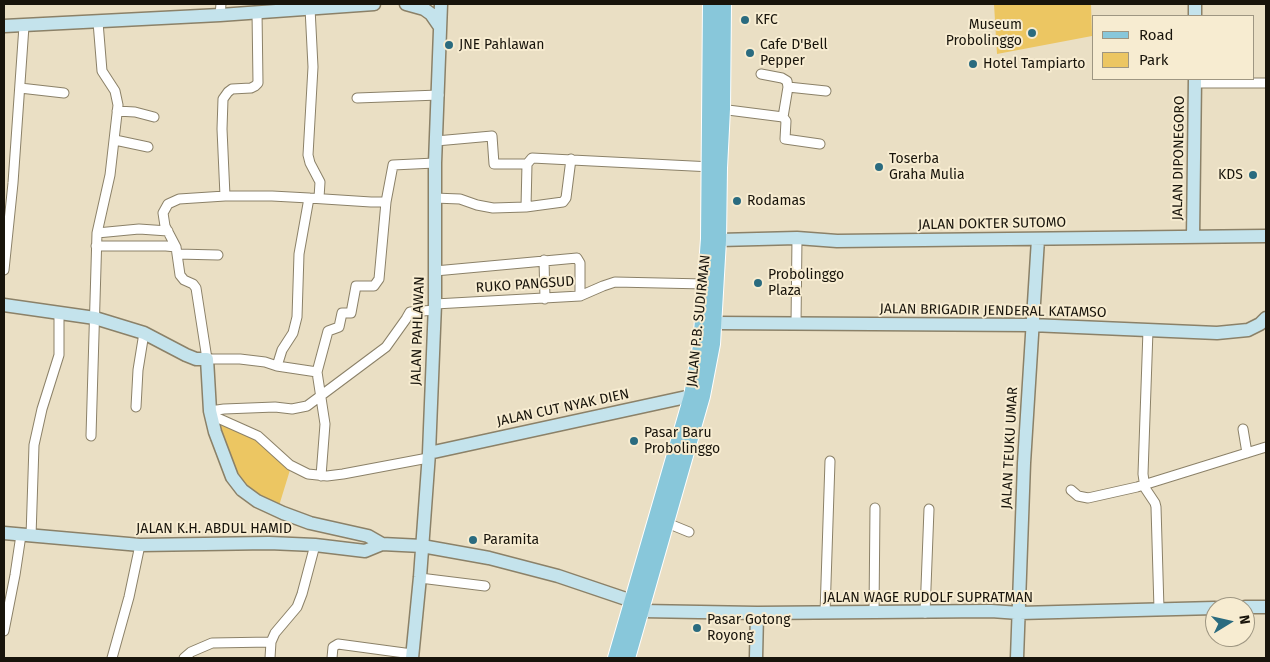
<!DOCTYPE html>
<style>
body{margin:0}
#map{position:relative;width:1270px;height:662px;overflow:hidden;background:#eadfc4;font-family:"Fira Sans",sans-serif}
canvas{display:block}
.frame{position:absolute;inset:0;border:5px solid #18140b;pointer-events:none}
.legend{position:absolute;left:1092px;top:15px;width:162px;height:65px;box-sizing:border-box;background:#f7ecd1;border:1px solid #9e9682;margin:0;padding:6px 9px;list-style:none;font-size:15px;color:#18140b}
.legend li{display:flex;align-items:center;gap:10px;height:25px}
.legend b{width:25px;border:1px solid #9e9682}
.north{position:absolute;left:1205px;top:597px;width:50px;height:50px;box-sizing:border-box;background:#f7ecd1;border:1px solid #9e9682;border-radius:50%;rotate:81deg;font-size:14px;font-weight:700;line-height:20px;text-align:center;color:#18140b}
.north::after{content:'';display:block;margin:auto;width:18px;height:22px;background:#2a6b7f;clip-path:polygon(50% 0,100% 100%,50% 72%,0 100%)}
</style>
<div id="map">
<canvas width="1270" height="662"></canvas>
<div class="frame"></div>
<ul class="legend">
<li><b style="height:6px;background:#88c7da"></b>Road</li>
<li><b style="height:14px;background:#ecc662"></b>Park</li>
</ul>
<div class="north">N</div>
</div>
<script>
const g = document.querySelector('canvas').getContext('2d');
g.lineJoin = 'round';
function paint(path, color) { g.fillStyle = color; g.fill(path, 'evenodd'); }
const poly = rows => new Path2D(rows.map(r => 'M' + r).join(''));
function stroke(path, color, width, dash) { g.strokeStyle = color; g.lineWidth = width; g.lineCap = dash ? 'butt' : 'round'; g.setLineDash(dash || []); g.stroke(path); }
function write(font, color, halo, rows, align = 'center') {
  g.font = font + ' "Fira Sans",sans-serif'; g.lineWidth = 4; g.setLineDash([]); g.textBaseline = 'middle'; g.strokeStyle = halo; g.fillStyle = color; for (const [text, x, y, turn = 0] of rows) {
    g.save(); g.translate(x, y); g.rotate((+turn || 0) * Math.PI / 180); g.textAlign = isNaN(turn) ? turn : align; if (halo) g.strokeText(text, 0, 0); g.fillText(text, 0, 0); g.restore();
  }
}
paint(poly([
 [994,4,1091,4,1092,36,997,54],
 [216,422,253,437,267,447,290,470,278,509,243,487]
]), '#ecc662');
const street = poly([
 [310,8,313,67,308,155,310,163,320,182,319,198],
 [220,15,221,4],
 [761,74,782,78,787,81,788,87,783,117],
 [1195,83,1266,83],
 [788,87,826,91],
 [20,88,64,93],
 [357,98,439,95],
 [720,109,783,117,786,121,785,139,820,144],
 [117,111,135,112,154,117],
 [115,140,148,147],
 [436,141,492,136,494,164,527,164],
 [225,196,222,129,223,99,228,92,232,89,251,88,255,86,258,83,257,12],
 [309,198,299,254,297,317,293,333,282,350,277,366,265,362,240,359,207,359,196,288,193,284,184,280,180,275,176,247,165,226,163,213,168,204,179,199,225,196,272,196,309,198,371,202,386,202,393,165,435,163],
 [434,198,460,199,477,205,493,208,526,207,563,202,566,198,571,159],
 [526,207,527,164,532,158,712,167],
 [97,233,139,229,168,231],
 [96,246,166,246,176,247],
 [177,254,218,255],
 [544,260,545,299],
 [4,270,13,183,24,26],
 [435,271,577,258,580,263,580,296],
 [435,304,580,296,603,286,615,282,705,284],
 [796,324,797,238],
 [1148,330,1143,474,1145,488,1155,503,1156,507,1159,609],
 [277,366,317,372],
 [136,407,138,370,144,333],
 [210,411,224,409,275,407,292,409,307,406,386,347,406,319,410,312,435,310],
 [211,415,258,436,290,465,308,474,327,476,343,474,428,458],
 [1243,429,1247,453],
 [91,436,97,233,110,175,118,105,115,91,102,71,98,22],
 [321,476,325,424,317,372,328,331,339,327,342,313,351,313,356,286,374,286,379,279,386,202],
 [1071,490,1078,496,1088,498,1137,487,1266,447],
 [667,523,689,532],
 [31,536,34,445,42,409,59,355,59,313],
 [420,578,485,586],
 [874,612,875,508],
 [825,613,830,461],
 [925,613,929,509],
 [4,631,15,575,21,535],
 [112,658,129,597,140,545],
 [184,658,191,652,212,643,271,642],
 [270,658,271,642,275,633,297,607,302,594,315,545],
 [332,658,333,647,338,644,412,654]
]);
const secondary = poly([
 [406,4,424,9,431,14,440,27],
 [1195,16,1195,4],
 [4,26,220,15,374,4],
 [1193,237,1195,79],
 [719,240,797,238,837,241,1266,236],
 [4,305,95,318,144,333,186,355,196,359,207,359,210,411,215,432,232,477,242,490,257,501,283,513,310,523,368,536,382,544],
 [715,323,1031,325,1217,333,1248,330,1260,324,1266,318],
 [429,453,691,396,700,396],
 [4,533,140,545,269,543,315,545,365,551,382,544,422,546,489,558,558,576,632,601],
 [1245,607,1266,607],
 [642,611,757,613,991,611,1019,613,1215,608],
 [412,658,420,577,429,453,435,304,435,163,441,4],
 [756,658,757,613],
 [1017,658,1024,463,1038,239]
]);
const primary = poly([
 [615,658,691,396,700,346,708,239,710,4],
 [628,658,703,396,713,344,719,240,720,168,723,109,724,4]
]);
stroke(street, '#8b8168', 11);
stroke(secondary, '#8b8168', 15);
stroke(primary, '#fff', 16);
stroke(street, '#fff', 9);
stroke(secondary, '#c4e3ec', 12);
stroke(primary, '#88c7da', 14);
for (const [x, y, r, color] of [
 [745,20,5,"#2a6b7f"],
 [1032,33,5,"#2a6b7f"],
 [449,45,5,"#2a6b7f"],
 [750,53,5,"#2a6b7f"],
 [973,64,5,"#2a6b7f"],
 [879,167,5,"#2a6b7f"],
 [1253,175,5,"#2a6b7f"],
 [737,201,5,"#2a6b7f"],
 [758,283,5,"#2a6b7f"],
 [634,441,5,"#2a6b7f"],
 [473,540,5,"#2a6b7f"],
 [697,628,5,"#2a6b7f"]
]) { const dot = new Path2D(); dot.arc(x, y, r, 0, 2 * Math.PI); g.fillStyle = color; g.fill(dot); stroke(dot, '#f7ecd1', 2); }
write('14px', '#18140b', '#f7ecd1', [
 ["KFC",755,20],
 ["Museum",1022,25,"right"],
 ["Probolinggo",1022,41,"right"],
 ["JNE Pahlawan",459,45],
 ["Cafe D'Bell",760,45],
 ["Pepper",760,61],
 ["Hotel Tampiarto",983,64],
 ["Toserba",889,159],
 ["Graha Mulia",889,175],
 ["KDS",1243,175,"right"],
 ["Rodamas",747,201],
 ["Probolinggo",768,275],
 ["Plaza",768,291],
 ["Pasar Baru",644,433],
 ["Probolinggo",644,449],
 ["Paramita",483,540],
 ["Pasar Gotong",707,620],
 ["Royong",707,636]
], 'left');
write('14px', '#18140b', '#f7ecd1', [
 ["JALAN DIPONEGORO",1179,158,-89],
 ["JALAN DOKTER SUTOMO",992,224,-1],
 ["RUKO PANGSUD",525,285,-4],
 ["JALAN BRIGADIR JENDERAL KATAMSO",993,311,1],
 ["JALAN P.B. SUDIRMAN",699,321,-84],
 ["JALAN PAHLAWAN",418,331,-88],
 ["JALAN CUT NYAK DIEN",563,408,-12],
 ["JALAN TEUKU UMAR",1010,448,-87],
 ["JALAN K.H. ABDUL HAMID",214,529],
 ["JALAN WAGE RUDOLF SUPRATMAN",928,598]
]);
</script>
